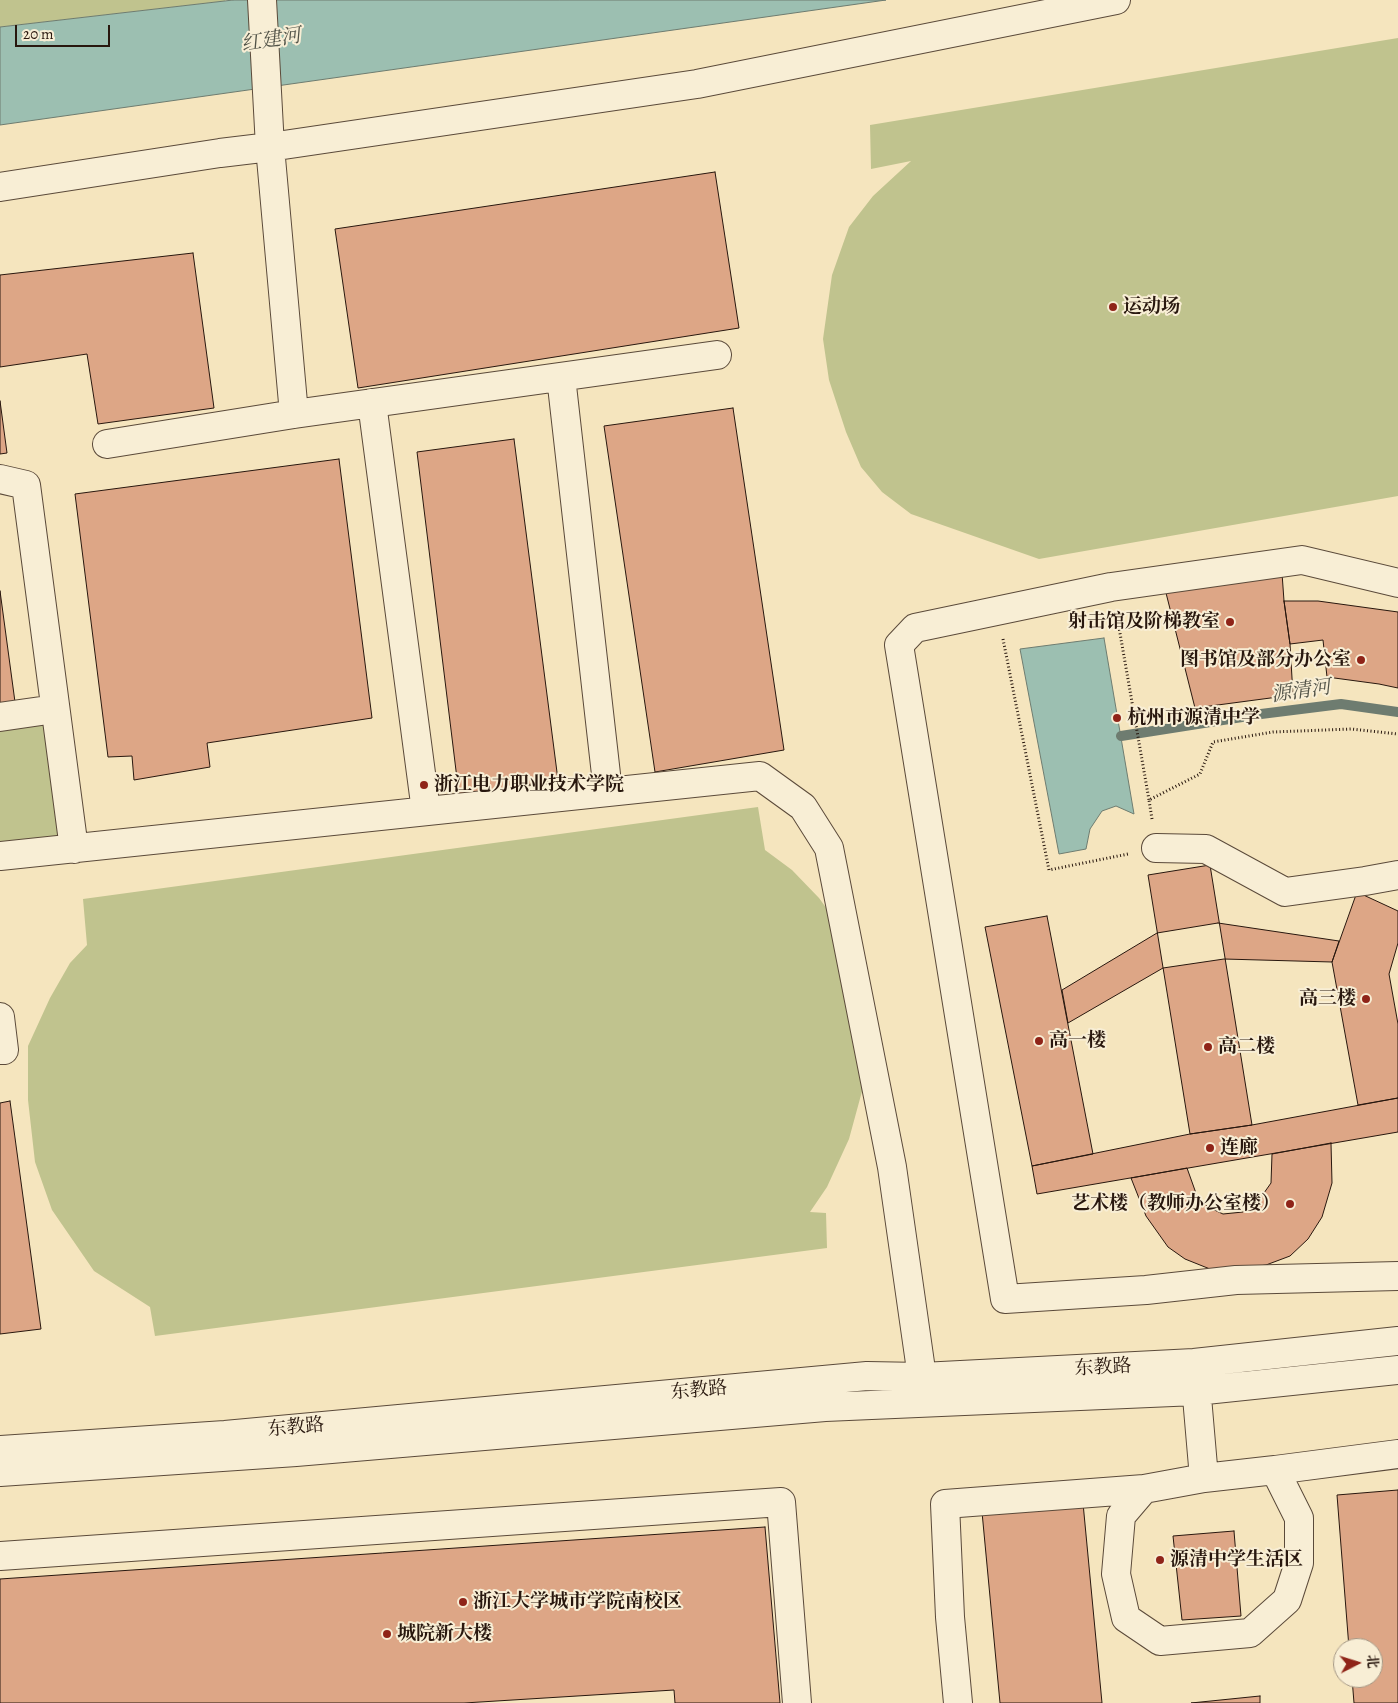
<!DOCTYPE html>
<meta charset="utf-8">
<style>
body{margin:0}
#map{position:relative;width:1398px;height:1703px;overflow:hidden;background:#f5e5be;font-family:Alegreya,"Noto Serif SC",serif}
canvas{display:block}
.north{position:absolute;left:1333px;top:1638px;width:50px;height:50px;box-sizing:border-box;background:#f8eed5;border:1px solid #a59885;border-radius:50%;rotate:85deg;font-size:14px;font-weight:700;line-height:20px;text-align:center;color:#28170e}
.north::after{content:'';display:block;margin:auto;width:18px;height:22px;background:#8f2418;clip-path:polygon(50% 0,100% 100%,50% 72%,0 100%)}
.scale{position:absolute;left:15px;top:25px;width:95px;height:22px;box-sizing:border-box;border:2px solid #28170e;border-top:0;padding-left:6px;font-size:15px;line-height:18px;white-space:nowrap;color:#28170e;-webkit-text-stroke:4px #f8eed5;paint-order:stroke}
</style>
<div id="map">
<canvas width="1398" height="1703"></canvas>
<div class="north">北</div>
<div class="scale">20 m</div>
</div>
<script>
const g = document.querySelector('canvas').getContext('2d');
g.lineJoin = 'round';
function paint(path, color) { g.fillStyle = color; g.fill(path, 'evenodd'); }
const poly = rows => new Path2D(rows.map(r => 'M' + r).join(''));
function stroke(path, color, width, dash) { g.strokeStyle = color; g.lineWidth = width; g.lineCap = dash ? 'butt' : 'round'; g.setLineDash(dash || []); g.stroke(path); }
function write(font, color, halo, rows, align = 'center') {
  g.font = font + ' Alegreya,"Noto Serif SC",serif'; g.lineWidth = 4; g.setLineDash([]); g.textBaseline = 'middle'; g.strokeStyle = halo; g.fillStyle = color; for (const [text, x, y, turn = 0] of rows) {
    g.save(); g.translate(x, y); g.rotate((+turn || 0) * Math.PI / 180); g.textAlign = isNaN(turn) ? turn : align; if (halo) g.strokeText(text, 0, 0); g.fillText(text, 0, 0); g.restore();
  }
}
paint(poly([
 [0,0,225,0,225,1,0,27],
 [1398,38,1398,496,1039,559,911,514,882,492,861,467,846,432,829,380,823,339,832,275,849,227,873,196,911,161,871,169,870,125],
 [47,722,62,838,0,845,0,729],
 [758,807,765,850,792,870,819,898,835,920,867,1073,849,1139,827,1187,810,1212,826,1213,827,1248,155,1336,150,1307,94,1271,52,1210,35,1162,28,1100,28,1046,50,998,70,963,87,945,83,899]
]), '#c0c38e');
const water = poly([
 [233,0,886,0,0,125,0,27,233,0],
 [1104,638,1134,814,1116,806,1102,811,1090,829,1086,849,1059,854,1020,649,1104,638]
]);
paint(water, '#9cbfb1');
stroke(water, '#6e7c70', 1);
stroke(poly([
 [1121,736,1261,714,1341,704,1398,712]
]), '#6e7c70', 10);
const building = poly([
 [715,172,739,328,358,388,335,229,715,172],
 [193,253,214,408,98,424,87,354,0,367,0,275,193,253],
 [0,401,7,453,0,454,0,401],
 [733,408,784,750,655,772,604,426,733,408],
 [514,439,558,780,459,795,417,452,514,439],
 [339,459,372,718,207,743,210,767,134,780,132,756,108,757,75,494,339,459],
 [1282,573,1284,601,1290,644,1293,695,1195,708,1164,585,1282,573],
 [0,591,15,702,0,704,0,591],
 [1284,601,1318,601,1398,612,1398,688,1379,684,1327,677,1323,640,1290,644,1284,601],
 [1210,865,1252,1125,1190,1134,1148,875,1210,865],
 [1357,892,1398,911,1398,943,1389,974,1398,1024,1398,1098,1358,1105,1332,962,1357,892],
 [1047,916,1093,1154,1032,1166,985,927,1047,916],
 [1218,923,1339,941,1332,962,1224,959,1163,968,1068,1023,1062,990,1157,933,1218,923],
 [1398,1098,1398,1132,1037,1194,1032,1166,1190,1134,1252,1125,1398,1098],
 [10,1101,41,1329,0,1334,0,1103,10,1101],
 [1331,1143,1332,1183,1322,1217,1308,1239,1290,1256,1266,1265,1240,1269,1210,1269,1185,1259,1168,1247,1146,1216,1131,1178,1187,1168,1197,1196,1208,1207,1223,1214,1243,1212,1259,1200,1271,1183,1272,1154,1331,1143],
 [1398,1490,1398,1703,1354,1703,1352,1678,1373,1678,1373,1648,1349,1648,1337,1495,1398,1490],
 [1083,1503,1102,1703,1000,1703,982,1512,1083,1503],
 [765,1527,780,1703,675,1703,674,1690,464,1703,0,1703,0,1579,765,1527],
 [1234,1531,1241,1616,1182,1620,1173,1536,1234,1531],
 [1260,1696,1260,1703,1191,1703,1260,1696]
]);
paint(building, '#dda686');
stroke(building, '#28170e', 1);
const minor = poly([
 [262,0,270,147,294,414],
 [0,187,220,153,270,147,697,84,1116,0],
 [561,377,608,792],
 [372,403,426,811],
 [107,444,294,414,717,355],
 [0,479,26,485,74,849],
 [1398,583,1302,560,1111,587,915,628,899,645,1005,1299,1146,1290,1236,1280,1398,1276],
 [0,717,55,709],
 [1156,848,1206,849,1285,892,1365,881,1398,875],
 [0,856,760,776,803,807,829,848,892,1167,922,1377],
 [0,1017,4,1050,0,1050],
 [1195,1374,1204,1478,1275,1470,1299,1518,1299,1563,1287,1600,1250,1633,1160,1641,1126,1618,1116,1574,1121,1516,1144,1489,1204,1478],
 [0,1450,225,1435,867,1376,922,1377,1194,1363,1398,1341],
 [1275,1470,1398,1454],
 [0,1472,296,1452,825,1407,1196,1391,1398,1370],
 [0,1556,781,1502,797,1703],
 [958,1703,950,1617,945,1504,1144,1489]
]);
stroke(minor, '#5b4a3a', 30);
stroke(poly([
 [1117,616,1149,800],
 [1003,639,1049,870,1128,854],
 [1152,819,1149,800,1200,774,1213,742,1273,732,1351,729,1398,734]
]), '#28170e', 3, [1, 2.5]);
stroke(minor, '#f8eed5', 28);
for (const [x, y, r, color] of [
 [1113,307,5,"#8f2418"],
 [1230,622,5,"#8f2418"],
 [1361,660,5,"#8f2418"],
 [1117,718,5,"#8f2418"],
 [424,785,5,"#8f2418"],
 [1366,999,5,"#8f2418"],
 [1039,1041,5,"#8f2418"],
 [1208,1047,5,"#8f2418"],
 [1210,1148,5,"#8f2418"],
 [1290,1204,5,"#8f2418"],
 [1160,1560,5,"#8f2418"],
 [463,1602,5,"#8f2418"],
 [387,1634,5,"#8f2418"]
]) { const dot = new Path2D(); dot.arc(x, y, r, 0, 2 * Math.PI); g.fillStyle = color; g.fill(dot); stroke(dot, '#f8eed5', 2); }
write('bold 19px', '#28170e', '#f8eed5', [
 ["运动场",1123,307],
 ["射击馆及阶梯教室",1220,622,"right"],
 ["图书馆及部分办公室",1351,660,"right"],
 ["杭州市源清中学",1127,718],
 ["浙江电力职业技术学院",434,785],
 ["高三楼",1356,999,"right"],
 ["高一楼",1049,1041],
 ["高二楼",1218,1047],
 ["连廊",1220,1148],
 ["艺术楼（教师办公室楼）",1280,1204,"right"],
 ["源清中学生活区",1170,1560],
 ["浙江大学城市学院南校区",473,1602],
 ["城院新大楼",397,1634]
], 'left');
write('19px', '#28170e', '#f8eed5', [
 ["东教路",1103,1368,-3],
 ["东教路",699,1391,-5],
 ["东教路",296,1428,-5]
]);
write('italic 20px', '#515247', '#f8eed5', [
 ["红建河",271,41,-9],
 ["源清河",1301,692,-8]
]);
</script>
